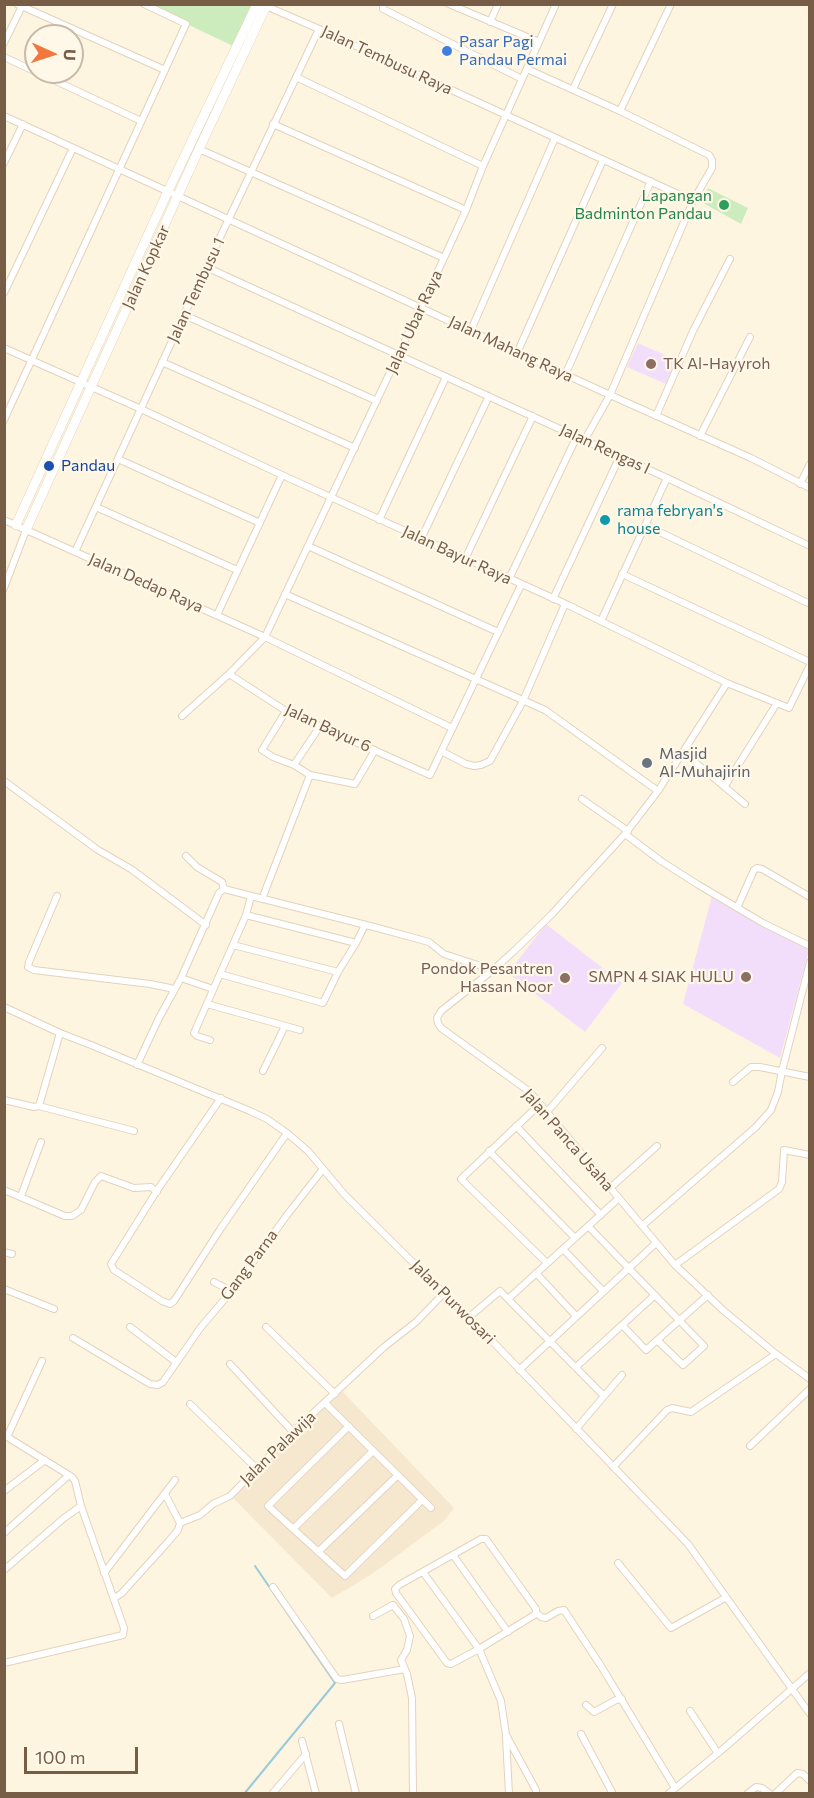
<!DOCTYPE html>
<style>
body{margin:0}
#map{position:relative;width:814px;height:1798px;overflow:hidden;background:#fef5e1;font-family:Commissioner,sans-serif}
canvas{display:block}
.frame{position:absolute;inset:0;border:6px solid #775c46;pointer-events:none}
.north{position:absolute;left:24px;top:24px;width:60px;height:60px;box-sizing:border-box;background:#fff8e8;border:2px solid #c9baa7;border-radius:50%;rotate:93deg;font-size:16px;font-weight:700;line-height:24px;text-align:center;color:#775c46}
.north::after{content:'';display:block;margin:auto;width:21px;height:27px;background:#f1773c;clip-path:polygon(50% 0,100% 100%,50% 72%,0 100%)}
.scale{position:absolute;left:24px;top:1747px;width:114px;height:27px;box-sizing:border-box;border:3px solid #775c46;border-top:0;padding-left:8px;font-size:18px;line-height:21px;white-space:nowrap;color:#775c46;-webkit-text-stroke:4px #fff8e8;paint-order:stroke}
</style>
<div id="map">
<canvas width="814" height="1798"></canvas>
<div class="frame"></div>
<div class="north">U</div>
<div class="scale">100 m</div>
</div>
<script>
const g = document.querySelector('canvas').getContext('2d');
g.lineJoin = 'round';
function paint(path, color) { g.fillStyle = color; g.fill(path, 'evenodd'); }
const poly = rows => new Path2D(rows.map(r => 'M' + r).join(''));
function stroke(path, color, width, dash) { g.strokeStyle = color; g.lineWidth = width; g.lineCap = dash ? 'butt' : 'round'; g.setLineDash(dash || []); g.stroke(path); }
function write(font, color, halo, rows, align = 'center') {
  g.font = font + ' Commissioner,sans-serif'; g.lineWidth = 4.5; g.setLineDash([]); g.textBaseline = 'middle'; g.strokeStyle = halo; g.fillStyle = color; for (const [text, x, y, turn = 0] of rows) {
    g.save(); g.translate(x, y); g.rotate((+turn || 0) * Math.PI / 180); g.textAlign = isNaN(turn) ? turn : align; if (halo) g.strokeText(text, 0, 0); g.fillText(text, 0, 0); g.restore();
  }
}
paint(poly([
 [342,1391,454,1508,444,1521,372,1574,332,1598,233,1498]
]), '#f6e8ce');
paint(poly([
 [638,343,676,360,666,384,627,367],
 [712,896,809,950,780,1058,683,1004],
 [546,924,622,983,585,1032,508,973]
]), '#f2defa');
paint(poly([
 [147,5,252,5,233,46],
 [708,188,748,208,741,224,701,202]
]), '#ccecbe');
stroke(poly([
 [244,1794,335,1683,255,1566]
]), '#99cadb', 2);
const street = poly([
 [17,4,165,70],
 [383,4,383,9,522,79],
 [449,4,539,42],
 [266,6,319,29,693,201],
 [490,22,498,4],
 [4,43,22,6],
 [4,57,36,72],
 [527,69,620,111,709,155,712,160,712,168,693,201,610,395,584,441],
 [37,72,141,121],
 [296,77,483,166],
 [573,89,613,4],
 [620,111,671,4],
 [4,116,610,395,751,458,810,488],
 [273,124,466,210],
 [199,149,444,258],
 [4,163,23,124],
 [206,267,667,478,810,546],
 [4,293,73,148],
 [184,315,377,401],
 [471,330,555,138],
 [4,348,141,409,282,475,568,605,727,683,789,708,810,665],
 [518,351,603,160],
 [162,362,355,448],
 [566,373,651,181],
 [656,416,693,331,730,259],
 [4,420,186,24,144,4],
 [700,436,750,337],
 [118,459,260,523],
 [800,484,810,464],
 [96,507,237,570],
 [4,520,265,637,452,728],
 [379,520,446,377],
 [645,525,810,604],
 [421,539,489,396],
 [308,546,498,632],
 [75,552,206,267,319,29],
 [465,559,533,416],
 [622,574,810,662],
 [509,579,577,436],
 [4,588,26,530],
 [285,594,545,710,658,791],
 [553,599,620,456],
 [217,615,282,475],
 [601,621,667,478],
 [229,674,286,711,430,775,521,585],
 [727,683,658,791,625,834,552,914,514,951,493,970,441,1011,437,1018,438,1023,441,1028,530,1092,675,1265,724,1311,776,1354,810,1379],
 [286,711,262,750,273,757,294,765,310,775],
 [182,716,229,674,265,637,444,258,466,210,483,166,556,4],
 [443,752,466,764,474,766,481,765,490,761,523,701,565,604],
 [683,752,745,804],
 [294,765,320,726],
 [4,781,98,850,131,869,206,925],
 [725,786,777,703],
 [582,799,628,831],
 [625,834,661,861,697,884,763,923,810,946],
 [186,856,197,867,222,882,224,889],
 [57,896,29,962,28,967,34,970,150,984,170,988,174,991],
 [262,899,310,775,355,784,375,750],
 [737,908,754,870,757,868,762,869,810,897],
 [246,915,356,943,365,925],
 [233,945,338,972],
 [220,974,323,1003,338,972,356,943],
 [181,978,213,989],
 [207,1004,300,1030],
 [4,1007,60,1033,91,1045,250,1111,267,1119,287,1133,308,1151,344,1194,496,1345,688,1544,810,1714],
 [210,1040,197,1036,194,1033,246,915,251,896],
 [137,1065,159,1018,181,978,219,893,224,889,374,927,429,942,444,954,493,970],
 [263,1071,285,1026],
 [733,1082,751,1067,760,1067,810,1077],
 [221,1098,158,1189,111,1264,114,1270,162,1301,170,1304,174,1301,221,1228,287,1133],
 [4,1100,34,1107,39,1106,134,1131],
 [540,1104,461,1179,547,1263],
 [39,1106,60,1033],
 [547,1112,602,1048],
 [516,1126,601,1215],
 [489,1151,575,1238],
 [610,1188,657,1146],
 [4,1190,53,1211,65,1216,72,1216,81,1210,95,1182,101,1176,134,1188,151,1187,157,1192],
 [21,1196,41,1142],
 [588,1226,704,1346,683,1365,657,1340],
 [642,1226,756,1127,771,1110,778,1092,782,1071,810,962],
 [563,1249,603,1291],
 [4,1252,12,1254],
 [675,1265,779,1189,782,1182,784,1150,810,1155],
 [536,1273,576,1316],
 [214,1282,231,1291],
 [4,1289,54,1309],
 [508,1299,619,1198],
 [468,1318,500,1291,604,1396],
 [623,1326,646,1350,708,1295],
 [130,1327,176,1362],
 [266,1327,335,1394],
 [73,1338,150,1384,158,1385,163,1382,201,1327,235,1287,287,1215,323,1169],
 [230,1364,293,1432],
 [576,1367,655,1295],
 [519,1370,656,1243],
 [325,1403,431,1508],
 [190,1404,256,1468],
 [349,1426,268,1506,345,1576,422,1500],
 [576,1429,622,1375],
 [4,1435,72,1477,75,1481,81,1506,64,1518,4,1570],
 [7,1437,42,1361],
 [750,1446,810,1389],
 [613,1467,667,1410,672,1408,691,1412,776,1354],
 [4,1491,45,1460],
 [165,1494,180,1523],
 [293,1529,373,1451],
 [4,1533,69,1475],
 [481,1539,486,1539,536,1609,536,1614,479,1649,451,1664,447,1663,396,1593,395,1589,399,1585,481,1539],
 [318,1552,398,1475],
 [453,1555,508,1632],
 [618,1563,671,1628,725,1598],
 [423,1572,479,1649,501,1701,506,1735,536,1790,536,1794],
 [104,1573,175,1480],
 [273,1587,337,1679,342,1680,405,1669],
 [114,1598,121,1594,168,1542,178,1530,180,1523,200,1515,213,1504,230,1496,293,1432,384,1347,416,1322,444,1293],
 [536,1612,541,1617,546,1618,558,1611,564,1610,601,1666,675,1788],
 [373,1616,393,1605,404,1619,410,1636,407,1650,401,1660,407,1674,412,1698,413,1794],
 [4,1663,123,1635,124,1628,81,1506],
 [586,1705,594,1712,616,1700,622,1699],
 [690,1711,717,1752],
 [339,1724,356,1794],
 [581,1734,613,1794],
 [506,1737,509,1794],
 [302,1741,316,1794],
 [272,1794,306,1754],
 [668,1794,723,1749,810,1673],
 [747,1794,756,1787,762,1788,770,1794],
 [775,1794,797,1773,803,1774,810,1781]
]);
const secondary = poly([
 [16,525,168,191,257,4],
 [26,530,199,149,267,4]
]);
stroke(street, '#e3d2bc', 8);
stroke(secondary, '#e8d4b9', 10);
stroke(street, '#fff', 6);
stroke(secondary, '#fff', 9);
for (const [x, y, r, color] of [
 [447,51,6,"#3f7fe0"],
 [724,205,6,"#2e9e5b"],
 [651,364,6,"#8d6e63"],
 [49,466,6,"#1a4fb4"],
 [605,520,6,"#0f9aa8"],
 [647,763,6,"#6b7280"],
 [746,977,6,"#8d6e63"],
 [565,978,6,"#8d6e63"]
]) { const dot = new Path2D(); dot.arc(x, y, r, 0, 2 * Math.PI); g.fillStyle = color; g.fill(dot); stroke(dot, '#fff8e8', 2); }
write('16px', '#366cbe', '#fff8e8', [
 ["Pasar Pagi",459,42],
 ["Pandau Permai",459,60]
], 'left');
write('16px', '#775c46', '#fff8e8', [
 ["Jalan Tembusu Raya",387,60,25],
 ["Jalan Kopkar",146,267,-65],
 ["Jalan Tembusu 1",196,290,-65],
 ["Jalan Ubar Raya",414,322,-65],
 ["Jalan Mahang Raya",511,349,25],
 ["Jalan Rengas I",605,449,25],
 ["Jalan Bayur Raya",457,555,25],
 ["Jalan Dedap Raya",146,583,24],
 ["Jalan Bayur 6",328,728,25],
 ["Jalan Panca Usaha",568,1140,49],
 ["Gang Parna",249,1265,-53],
 ["Jalan Purwosari",453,1302,45],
 ["Jalan Palawija",278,1448,-44]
]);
write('16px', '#27864d', '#fff8e8', [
 ["Lapangan",712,196],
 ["Badminton Pandau",712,214]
], 'right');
write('16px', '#785e54', '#fff8e8', [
 ["TK Al-Hayyroh",663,364,"left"],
 ["Pondok Pesantren",553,969],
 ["Hassan Noor",553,987],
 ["SMPN 4 SIAK HULU",734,977]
], 'right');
write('16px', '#164399', '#fff8e8', [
 ["Pandau",61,466]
], 'left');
write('16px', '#0d838f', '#fff8e8', [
 ["rama febryan's",617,511],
 ["house",617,529]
], 'left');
write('16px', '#5b616d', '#fff8e8', [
 ["Masjid",659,754],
 ["Al-Muhajirin",659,772]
], 'left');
</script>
